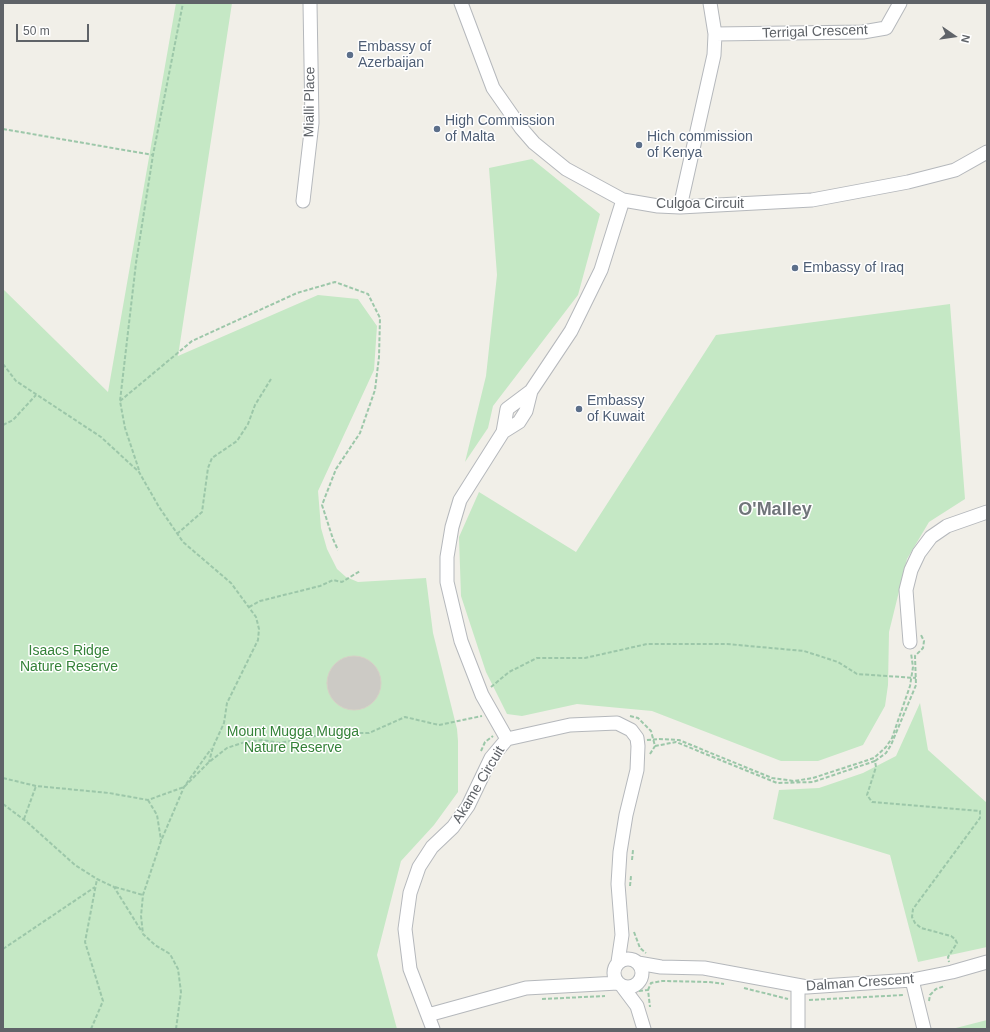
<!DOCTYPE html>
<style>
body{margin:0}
#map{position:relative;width:990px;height:1032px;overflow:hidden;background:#f1efe8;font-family:Arial,sans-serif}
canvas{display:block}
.frame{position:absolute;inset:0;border:4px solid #5f6368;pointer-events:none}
.north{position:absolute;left:934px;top:16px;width:40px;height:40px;-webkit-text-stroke:3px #fff;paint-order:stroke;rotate:103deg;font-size:11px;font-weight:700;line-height:16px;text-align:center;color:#5f6368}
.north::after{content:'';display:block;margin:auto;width:14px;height:18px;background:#5f6368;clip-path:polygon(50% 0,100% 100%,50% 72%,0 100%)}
.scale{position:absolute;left:16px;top:24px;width:73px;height:18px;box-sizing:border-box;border:2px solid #5f6368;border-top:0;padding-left:5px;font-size:12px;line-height:14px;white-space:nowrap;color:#5f6368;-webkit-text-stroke:3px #fff;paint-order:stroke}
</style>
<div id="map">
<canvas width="990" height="1032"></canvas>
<div class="frame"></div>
<div class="north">N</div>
<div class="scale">50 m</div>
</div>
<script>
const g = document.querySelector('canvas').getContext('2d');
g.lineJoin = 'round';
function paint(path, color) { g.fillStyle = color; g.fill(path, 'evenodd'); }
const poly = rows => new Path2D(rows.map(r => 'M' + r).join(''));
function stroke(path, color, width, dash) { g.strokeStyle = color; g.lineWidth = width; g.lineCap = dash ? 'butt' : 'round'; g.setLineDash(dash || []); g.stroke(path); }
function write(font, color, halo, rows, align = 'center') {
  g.font = font + ' Arial,sans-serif'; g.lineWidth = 3; g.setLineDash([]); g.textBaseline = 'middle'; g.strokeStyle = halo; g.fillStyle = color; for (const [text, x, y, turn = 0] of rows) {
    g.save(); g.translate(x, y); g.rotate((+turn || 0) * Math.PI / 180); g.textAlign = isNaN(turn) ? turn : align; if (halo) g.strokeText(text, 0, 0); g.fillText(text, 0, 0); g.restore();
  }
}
paint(poly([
 [176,3,232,3,178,356,318,295,358,299,377,326,374,370,318,491,321,528,327,549,337,569,346,577,358,582,426,578,433,633,457,729,458,741,458,792,434,825,401,861,377,955,397,1029,3,1029,3,289,108,392],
 [532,159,600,214,578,295,493,406,488,428,465,462,486,376,497,275,489,168],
 [950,304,965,499,929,522,907,559,889,632,888,685,885,706,863,745,818,761,781,761,652,711,577,704,522,716,507,714,486,672,461,596,459,537,479,492,576,552,716,335],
 [920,703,928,750,987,803,987,947,918,962,890,855,773,819,779,790,819,788,863,773,896,756],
 [987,1020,987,1029,952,1029]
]), '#c5e8c5');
const building = poly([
 '327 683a27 27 0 1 1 54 0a27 27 0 1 1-54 0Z'
]);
paint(building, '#cccac5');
stroke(building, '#d6d1c6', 1);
const minor = poly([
 [461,3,493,88,521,128,534,143,566,169,623,200,658,206,680,207,812,200,908,182,955,170,987,152],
 [715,34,863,32,886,28,900,3],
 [303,201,312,123,310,3],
 [680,207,714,55,715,34,710,3],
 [503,432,519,422,526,411,531,391,571,331,601,270,623,200],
 [910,642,906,590,911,570,919,553,931,537,947,526,987,512],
 [507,739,482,695,461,641,447,582,447,557,452,527,460,500,503,432,507,409,531,391],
 '614 973a14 14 0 1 1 28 0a14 14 0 1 1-28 0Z',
 [638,963,661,967,704,968,807,987,912,980,952,972,987,962],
 [912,980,924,1029],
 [622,986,637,1006,644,1029],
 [798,987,798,1029],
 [428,1015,526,988,618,983],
 [433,1029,410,969,405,929,410,893,419,867,432,847,453,827,468,806,491,758,507,739,570,725,617,723,631,730,637,738,638,746,637,770,626,815,620,852,618,884,622,935,618,962]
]);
stroke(minor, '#b5b8bc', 15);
stroke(poly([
 [3,129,153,155],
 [3,364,16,381,101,437,139,472,159,507,183,542,231,583,256,617,259,629,258,640,227,703,224,723,213,747,209,762],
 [120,401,192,341,297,293,335,282,368,294,380,318,379,357,375,390,360,433,336,469,322,505,333,539,338,550],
 [3,425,13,420,36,395],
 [139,470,125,428,120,401,136,263,153,155,183,3],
 [177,534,202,512,208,468,212,458,237,441,248,424,255,405,271,379],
 [249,607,260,601,320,586,333,580,342,582,360,571],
 [491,687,509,672,537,658,585,658,647,644,727,644,804,651,838,662,857,674,916,678],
 [630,716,638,718,651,731,655,746,676,742,777,783,813,782,875,761,876,767,867,795,872,802,980,811,980,818,913,909,912,917,915,923,921,928,951,936,955,939,957,943,948,957,949,962],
 [647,740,659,739,679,740,772,778,794,781,813,778,862,762,874,758,886,747,892,738,910,686,913,667,911,653],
 [481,751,485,742,493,736],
 [650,754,655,746],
 [875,761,886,753,891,745,916,685,915,656,923,648,924,641,921,635],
 [3,778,36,786,109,793,148,800,184,787,209,762,227,748,245,742,262,740,280,743,331,733,369,733,405,717,439,725,482,716],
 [148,800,157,815,161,840],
 [3,804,27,822,75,865,97,879,114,887,142,932],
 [24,819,36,786],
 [632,860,633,850],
 [630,886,631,876],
 [115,887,143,895],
 [634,932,640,948,646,953],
 [3,949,95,887],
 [744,988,788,999],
 [648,990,651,983,662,981,709,982,724,984],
 [639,991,648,990,650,1007],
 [542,999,605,996],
 [809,1000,904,995],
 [929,1001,930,995,936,989,945,986],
 [91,1029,103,1001,85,942,97,879],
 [176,1029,181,992,178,969,170,954,155,945,143,934,141,916,143,895,161,841,184,787,211,749]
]), '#9cc7a9', 2, [4, 2]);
stroke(minor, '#fff', 13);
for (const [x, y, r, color] of [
 [350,55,4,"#5c6f8a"],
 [437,129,4,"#5c6f8a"],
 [639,145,4,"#5c6f8a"],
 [795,268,4,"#5c6f8a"],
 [579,409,4,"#5c6f8a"]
]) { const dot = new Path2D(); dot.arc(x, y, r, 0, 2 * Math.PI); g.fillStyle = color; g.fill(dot); stroke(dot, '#fff', 1.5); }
write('14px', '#5f6368', '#fff', [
 ["Terrigal Crescent",815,32,-2],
 ["Mialli Place",310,102,-89],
 ["Culgoa Circuit",700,204],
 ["Akame Circuit",479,785,-59],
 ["Dalman Crescent",860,983,-4]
]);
write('14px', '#4e5e75', '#fff', [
 ["Embassy of",358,47],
 ["Azerbaijan",358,63],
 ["High Commission",445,121],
 ["of Malta",445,137],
 ["Hich commission",647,137],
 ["of Kenya",647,153],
 ["Embassy of Iraq",803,268],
 ["Embassy",587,401],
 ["of Kuwait",587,417]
], 'left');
write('14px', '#348238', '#fff', [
 ["Isaacs Ridge",69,651],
 ["Nature Reserve",69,667],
 ["Mount Mugga Mugga",293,732],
 ["Nature Reserve",293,748]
]);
write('bold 18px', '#70757a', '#fff', [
 ["O'Malley",775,510]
]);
</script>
